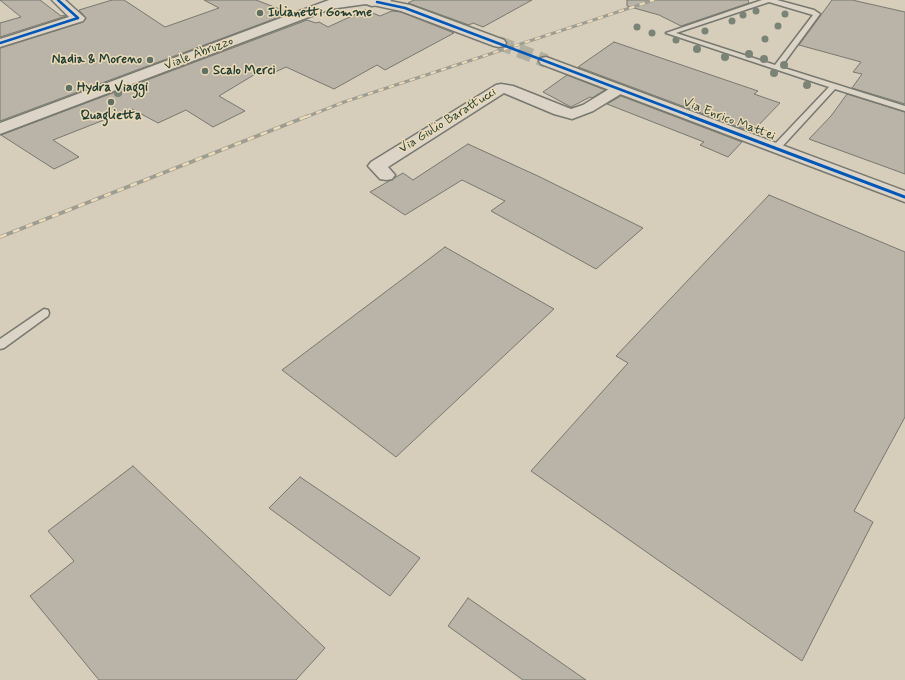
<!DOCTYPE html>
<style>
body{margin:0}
canvas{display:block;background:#d6cdbb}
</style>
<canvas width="905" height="680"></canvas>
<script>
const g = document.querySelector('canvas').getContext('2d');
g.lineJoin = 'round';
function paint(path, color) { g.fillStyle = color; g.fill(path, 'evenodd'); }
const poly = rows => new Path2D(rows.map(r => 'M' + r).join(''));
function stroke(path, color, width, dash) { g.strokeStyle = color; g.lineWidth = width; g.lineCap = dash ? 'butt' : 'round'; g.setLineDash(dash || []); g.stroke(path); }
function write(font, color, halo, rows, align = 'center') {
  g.font = font + ' Mynerve,sans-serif'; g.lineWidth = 3; g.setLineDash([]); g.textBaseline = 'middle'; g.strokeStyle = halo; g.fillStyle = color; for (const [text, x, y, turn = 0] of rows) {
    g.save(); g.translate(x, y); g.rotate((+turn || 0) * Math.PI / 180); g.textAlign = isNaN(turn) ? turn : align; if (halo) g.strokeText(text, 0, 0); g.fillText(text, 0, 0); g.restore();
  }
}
const building = poly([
 [0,0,40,0,61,16,65,15,66,16,0,37,0,23,21,17,0,0],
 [112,0,124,0,165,27,219,8,204,0,256,0,290,13,0,121,0,48,83,22,86,18,79,10,112,0],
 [414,0,532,0,483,27,473,23,469,25,408,3,414,0],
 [627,0,748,0,749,3,681,26,659,15,627,6,627,0],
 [832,0,852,0,905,12,905,104,852,88,862,74,853,72,861,62,799,45,832,0],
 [365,10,380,16,392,11,401,12,454,33,385,70,377,65,334,89,286,67,271,74,262,70,219,96,245,111,213,127,186,110,158,123,132,109,53,140,79,157,54,169,1,135,307,20,316,23,319,22,328,27,365,10],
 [614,42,758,91,754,94,780,103,752,132,578,67,614,42],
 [567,75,605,90,592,98,590,97,571,107,543,92,567,75],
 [847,94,905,112,905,174,809,139,831,116,847,94],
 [621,96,742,142,728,157,700,145,704,142,607,104,621,96],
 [468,144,540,177,643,228,596,269,491,211,505,201,462,180,405,215,370,192,403,173,413,180,468,144],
 [769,195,905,252,905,417,854,511,873,522,802,661,531,471,628,363,616,356,769,195],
 [445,247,554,309,396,457,282,370,445,247],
 [133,466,325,648,296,680,99,680,30,596,74,561,48,531,133,466],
 [300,477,420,558,390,596,269,508,300,477],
 [468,598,586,680,523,680,448,626,468,598]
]);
paint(building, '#b9b4a7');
stroke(building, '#77786f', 1);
stroke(poly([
 [499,43,546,61]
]), '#b1b0a0', 14, [14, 7]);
const service = poly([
 [762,0,777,0,814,10,820,14,781,67,905,106,905,111,835,89,779,150,773,150,772,148,773,146,829,87,666,33,762,0],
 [769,2,813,15,775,65,676,33,769,2],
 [44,309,48,310,49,313,48,316,4,348,0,349,0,339,44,309]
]);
const minor = poly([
 [52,0,65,0,85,18,83,21,0,47,0,39,69,17,52,0],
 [501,84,513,86,571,109,583,105,614,86,619,85,624,86,626,89,624,92,593,111,572,119,554,114,504,93,388,167,395,175,392,179,386,180,380,179,368,166,371,162,496,85,501,84]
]);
const tertiary = poly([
 [372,0,385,0,410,5,504,40,506,43,504,46,499,47,494,46,401,11,373,5,371,2,372,0],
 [546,57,905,191,905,202,541,64,539,61,541,58,546,57]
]);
const primary = poly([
 [329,0,391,0,389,3,372,6,366,4,330,9,0,134,0,123,329,0]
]);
stroke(service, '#77786f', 3);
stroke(minor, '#77786f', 3);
stroke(tertiary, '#77786f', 3);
stroke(primary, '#77786f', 3);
paint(service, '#dbd4c7');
paint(minor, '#dbd4c7');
paint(tertiary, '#dbd4c7');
paint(primary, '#dbd4c7');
const railFar1 = poly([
 [306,117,344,102,654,0]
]);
const rail = poly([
 [0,237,308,116]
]);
stroke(railFar1, '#9e9d92', 3);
stroke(rail, '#9e9d92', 3.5);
stroke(railFar1, '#eddbb8', 2, [5.5]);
stroke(rail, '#eddbb8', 2.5, [7]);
stroke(poly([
 [377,2,405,8,693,117],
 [0,43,78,18,58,0]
]), '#0057b8', 2.5);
stroke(poly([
 [690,116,905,197]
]), '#0057b8', 3);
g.fillStyle = '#7a8476';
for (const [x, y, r] of [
 [756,11,3.5],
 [785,14,3.5],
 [743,15,3.5],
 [732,21,3.5],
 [778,26,3.5],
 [637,27,3.5],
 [705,31,3.5],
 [652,33,3.5],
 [765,39,3.5],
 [676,40,3.5],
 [697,49,4],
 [749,54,4],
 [725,57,4],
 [764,59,4],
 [784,65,4],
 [774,73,4],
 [807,85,4],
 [118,93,4]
]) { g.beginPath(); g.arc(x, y, r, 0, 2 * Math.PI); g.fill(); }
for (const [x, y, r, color] of [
 [260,13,4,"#5f6f63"],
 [150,60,4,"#5f6f63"],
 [205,71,4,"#5f6f63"],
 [69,88,4,"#5f6f63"],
 [111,102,4,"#5f6f63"]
]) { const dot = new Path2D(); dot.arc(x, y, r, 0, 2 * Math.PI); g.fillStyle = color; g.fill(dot); stroke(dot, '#eddbb8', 1.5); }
write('bold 13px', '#1f3d34', '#eddbb8', [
 ["Iulianetti Gomme",268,13],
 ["Nadia & Moreno",142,60,"right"],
 ["Scalo Merci",213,71],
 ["Hydra Viaggi",77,88],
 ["Quaglietta",111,116,"center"]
], 'left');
write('13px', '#1f3d34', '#eddbb8', [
 ["Viale Abruzzo",199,54,-21],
 ["Via Enrico Mattei",729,120,21],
 ["Via Giulio Barattucci",448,121,-32]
]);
</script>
